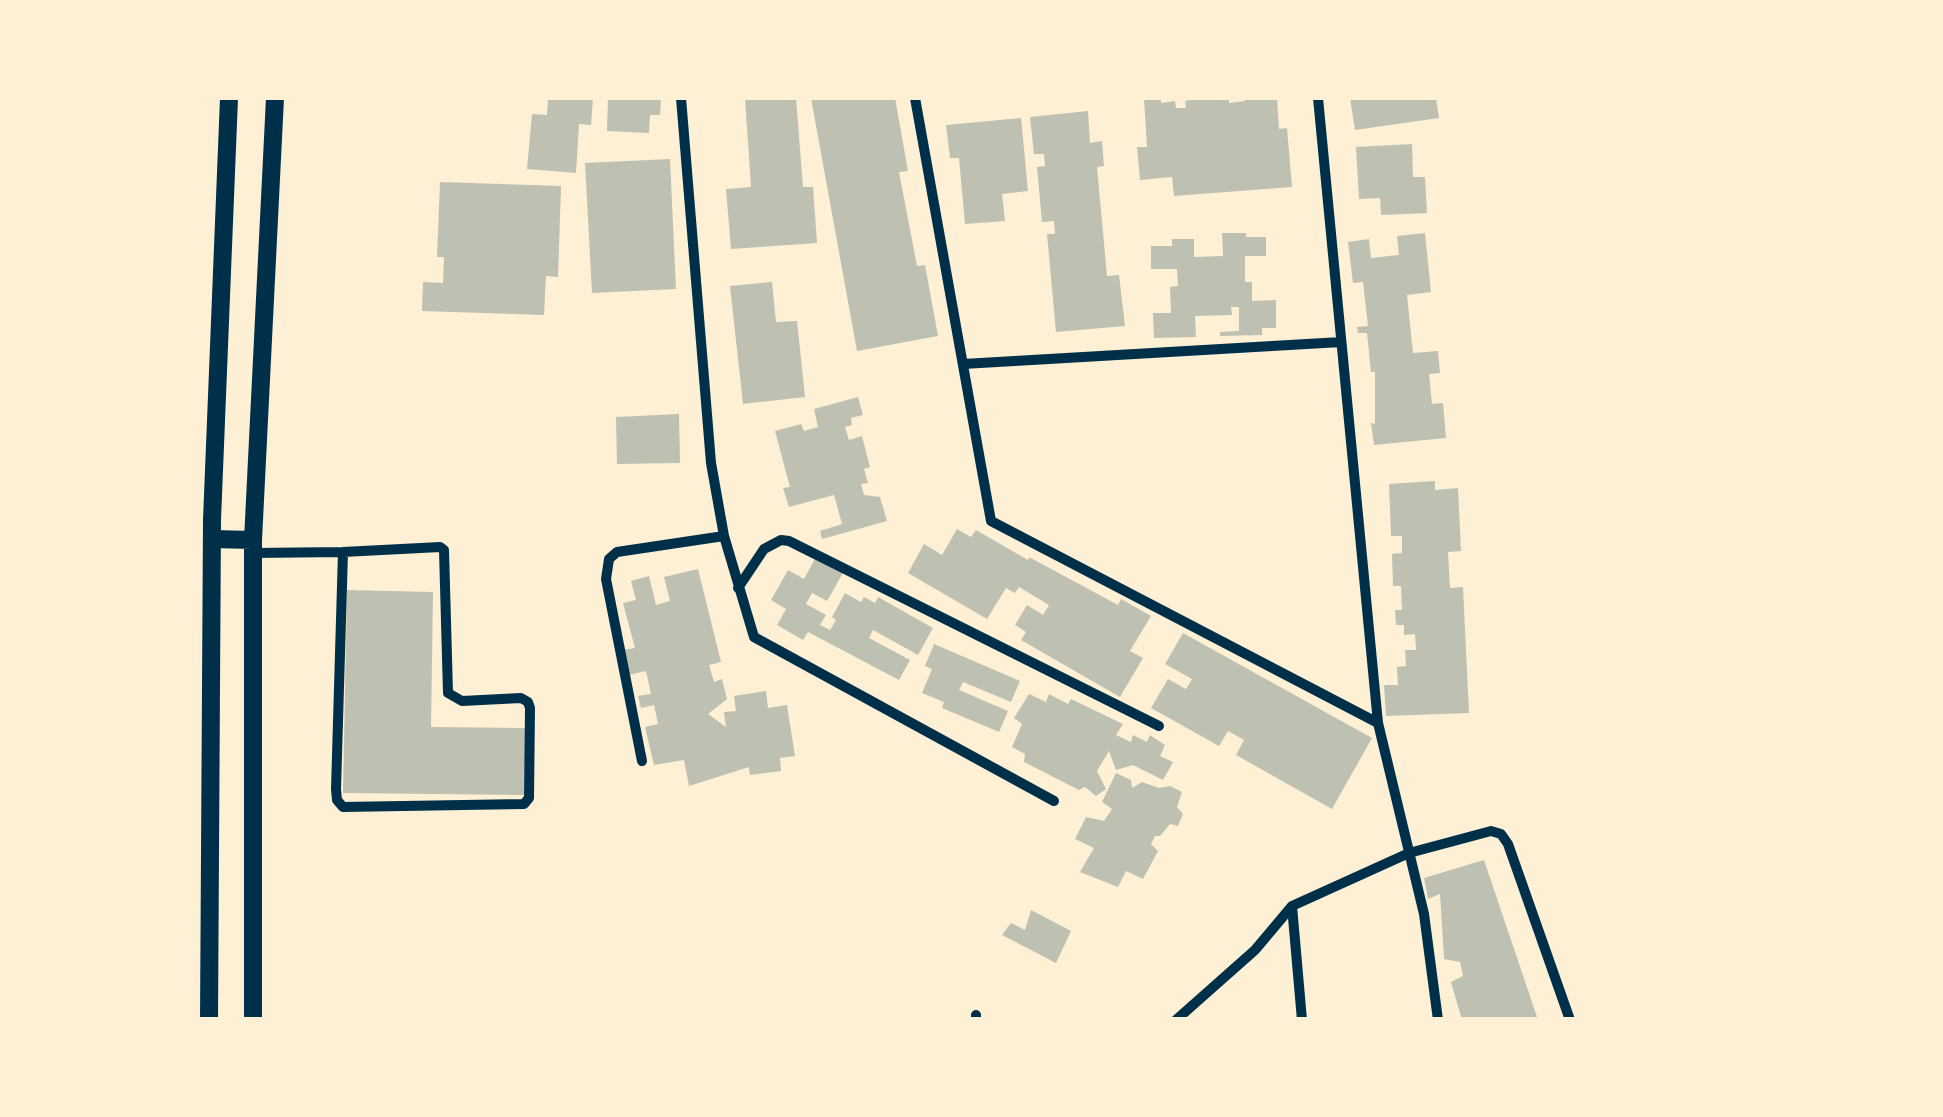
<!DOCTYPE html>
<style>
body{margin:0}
#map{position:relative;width:1943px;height:1117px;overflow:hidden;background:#fdf0d5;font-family:"Sofia Sans Condensed",sans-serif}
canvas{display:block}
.frame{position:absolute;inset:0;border:100px solid #fdf0d5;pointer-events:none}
</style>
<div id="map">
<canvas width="1943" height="1117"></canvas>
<div class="frame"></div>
</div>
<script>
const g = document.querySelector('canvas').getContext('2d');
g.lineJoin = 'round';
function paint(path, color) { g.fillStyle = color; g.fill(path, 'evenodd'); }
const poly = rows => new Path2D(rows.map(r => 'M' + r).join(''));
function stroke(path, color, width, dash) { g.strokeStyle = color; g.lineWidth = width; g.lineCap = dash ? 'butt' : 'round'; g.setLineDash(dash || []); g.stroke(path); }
paint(poly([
 [548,98,593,98,591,125,579,124,576,173,527,169,532,114,547,115],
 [608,98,661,98,660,115,650,115,649,133,607,131],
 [745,98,796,98,803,187,813,187,817,243,731,249,726,189,751,187],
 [811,98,895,98,908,171,899,172,917,266,925,265,938,336,857,351],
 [1144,98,1161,98,1161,103,1175,101,1176,108,1186,108,1185,101,1200,98,1229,98,1229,103,1245,101,1245,98,1277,98,1279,129,1287,128,1292,187,1174,196,1172,177,1140,180,1137,147,1147,147],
 [1350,98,1436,98,1439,118,1355,130],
 [1088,111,1090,143,1102,141,1104,166,1097,167,1107,276,1119,275,1125,326,1056,332,1047,234,1055,234,1054,221,1042,222,1037,167,1045,166,1044,154,1034,154,1030,117],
 [1021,118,1028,191,1002,194,1005,221,965,224,959,158,950,158,946,125],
 [1412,144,1413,177,1425,177,1427,213,1381,215,1380,198,1359,199,1356,147],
 [670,159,676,289,592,293,585,163],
 [440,182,561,186,558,277,546,276,544,315,422,311,423,282,443,283,444,257,437,257],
 [1222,233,1246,233,1246,237,1266,237,1266,256,1245,256,1245,282,1252,282,1252,301,1276,300,1276,328,1262,328,1262,335,1220,336,1220,332,1239,331,1239,307,1231,307,1232,315,1195,316,1196,337,1154,338,1153,313,1171,313,1170,287,1178,286,1177,269,1151,269,1151,246,1172,246,1172,239,1194,239,1194,257,1223,256],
 [1425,233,1431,292,1407,295,1413,353,1438,351,1440,373,1429,374,1432,404,1443,403,1446,438,1374,445,1371,423,1375,424,1375,372,1371,372,1367,333,1358,333,1357,327,1368,326,1363,282,1353,283,1348,242,1369,239,1371,258,1399,255,1397,236],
 [772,282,776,322,797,321,805,397,743,404,730,286],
 [858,397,863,415,851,418,852,425,845,427,849,440,862,436,870,467,864,469,868,483,861,484,864,495,880,497,887,521,822,539,820,531,842,524,834,495,789,507,783,488,790,487,775,431,801,424,804,431,818,427,814,409],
 [679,414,680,463,617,464,616,417],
 [1435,481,1435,490,1458,488,1461,551,1448,552,1450,588,1463,587,1469,713,1386,716,1384,685,1398,685,1397,667,1406,666,1405,650,1416,650,1415,634,1404,635,1404,625,1396,625,1395,610,1402,610,1401,586,1393,586,1392,554,1402,553,1402,536,1391,536,1389,484],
 [957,529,971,537,976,530,1028,560,1029,557,1118,605,1121,599,1151,616,1130,651,1143,658,1120,697,1021,640,1026,632,1015,625,1027,605,1043,615,1049,605,1019,587,1015,593,1006,588,987,619,908,573,924,544,942,555],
 [816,557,843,573,827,601,812,593,806,604,826,615,820,625,830,630,836,620,832,617,845,593,861,602,864,597,875,603,878,597,933,628,918,655,873,630,869,638,910,660,899,680,808,632,803,640,777,625,786,609,771,600,788,570,804,579],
 [698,569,721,662,709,665,714,682,722,679,727,699,708,714,726,727,724,712,736,711,734,696,766,691,768,708,787,705,795,756,780,758,781,771,750,775,749,767,689,786,684,760,654,765,645,727,658,724,654,705,641,708,638,696,651,694,646,671,629,675,622,650,635,648,623,603,636,600,631,581,649,576,656,605,670,601,664,577],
 [347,590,433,592,431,727,526,728,524,795,343,793],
 [1183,633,1372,738,1332,809,1236,755,1244,740,1228,731,1219,746,1151,708,1168,679,1186,689,1192,679,1165,664],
 [934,644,1020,681,1011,702,963,682,959,690,1008,711,999,732,942,708,944,702,922,693,932,669,925,666],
 [1029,694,1046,702,1049,694,1068,704,1071,699,1123,724,1116,735,1131,742,1133,735,1147,742,1150,735,1165,745,1160,756,1173,762,1163,780,1133,765,1116,770,1109,751,1097,771,1106,789,1096,796,1085,787,1079,790,1024,762,1025,754,1012,747,1022,724,1014,718],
 [1116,773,1131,780,1132,788,1142,782,1159,788,1170,786,1182,792,1177,807,1183,814,1178,826,1170,824,1160,836,1155,836,1151,844,1158,851,1143,879,1126,871,1118,887,1080,872,1094,848,1075,839,1086,817,1104,821,1112,809,1102,802],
 [1484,860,1538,1020,1462,1020,1451,982,1463,976,1460,962,1444,959,1440,894,1428,899,1424,878],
 [1031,910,1071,931,1056,963,1002,935,1011,923,1025,930]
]), '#bec0b2');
stroke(poly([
 [681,98,711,463,724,536,754,637,1054,801],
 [915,98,991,521,1378,723,1318,98],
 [963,364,1341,342],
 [253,553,343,552,336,789,337,800,343,807,524,804,529,798,530,708,528,702,521,698,462,701,448,693,444,550,440,547,343,552],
 [738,588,764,549,781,540,789,541,1159,726],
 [1378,723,1424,914,1438,1020],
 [642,761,606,579,609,559,617,552,724,536],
 [1292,906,1302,1020],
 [976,1015,976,1020],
 [1176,1020,1255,950,1292,906,1409,853,1491,831,1501,834,1508,844,1570,1020]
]), '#003049', 10);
stroke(poly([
 [212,539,253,540],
 [209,1020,212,520,229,98],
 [253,1020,253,540,275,98]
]), '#003049', 18);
</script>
